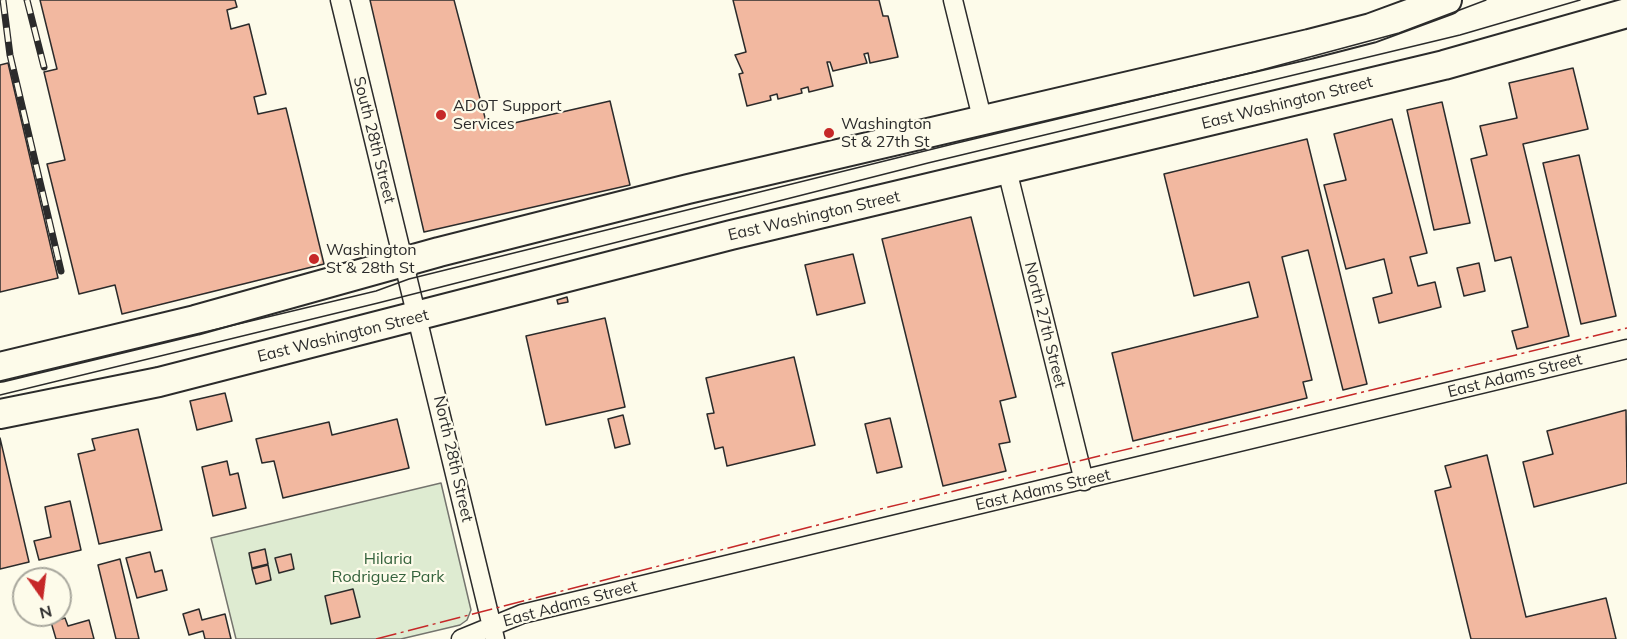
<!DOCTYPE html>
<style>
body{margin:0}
#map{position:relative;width:1627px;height:639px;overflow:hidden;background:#fdfbea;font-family:Mulish,sans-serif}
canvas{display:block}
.north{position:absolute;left:12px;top:567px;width:60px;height:60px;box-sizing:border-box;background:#fdfbea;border:2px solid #a9a89e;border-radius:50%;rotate:166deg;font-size:16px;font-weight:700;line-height:24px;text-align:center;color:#2b2b2b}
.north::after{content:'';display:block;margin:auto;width:21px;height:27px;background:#c62828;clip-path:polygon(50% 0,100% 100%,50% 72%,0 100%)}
</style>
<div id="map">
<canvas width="1627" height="639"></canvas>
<div class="north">N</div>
</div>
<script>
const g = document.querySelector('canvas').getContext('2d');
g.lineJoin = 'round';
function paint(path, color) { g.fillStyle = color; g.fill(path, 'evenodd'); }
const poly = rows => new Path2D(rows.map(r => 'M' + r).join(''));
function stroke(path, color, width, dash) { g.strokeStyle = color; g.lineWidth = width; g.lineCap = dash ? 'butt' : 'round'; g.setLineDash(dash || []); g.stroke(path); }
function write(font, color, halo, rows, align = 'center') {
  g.font = font + ' Mulish,sans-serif'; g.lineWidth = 4.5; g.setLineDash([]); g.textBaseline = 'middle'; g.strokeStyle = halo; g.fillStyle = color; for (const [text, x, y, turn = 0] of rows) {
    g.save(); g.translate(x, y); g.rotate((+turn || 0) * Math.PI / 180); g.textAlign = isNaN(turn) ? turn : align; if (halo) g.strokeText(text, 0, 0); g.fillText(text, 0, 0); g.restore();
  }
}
const green = poly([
 [441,483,471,610,467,620,460,625,401,639,236,639,211,538,441,483]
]);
paint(green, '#deebd1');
stroke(green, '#74746e', 1.5);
const building = poly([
 [40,0,235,0,237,7,227,10,231,29,249,24,266,94,254,97,258,114,286,108,324,264,122,314,115,285,79,294,47,164,65,160,44,72,57,69,40,0],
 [370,0,454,0,488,129,610,101,630,185,424,232,370,0],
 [733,0,879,0,883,16,888,16,898,57,870,63,868,53,864,54,867,63,833,71,830,62,827,62,833,86,809,92,808,87,801,89,802,93,778,99,777,94,770,96,771,100,747,106,739,74,743,73,735,55,746,52,733,0],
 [8,63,58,278,0,292,0,65,8,63],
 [1573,68,1588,129,1523,144,1569,336,1517,349,1512,331,1528,327,1511,257,1495,261,1471,159,1487,155,1480,126,1517,118,1509,83,1573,68],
 [1442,102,1470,223,1434,230,1407,110,1442,102],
 [1392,119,1427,253,1410,257,1418,286,1435,282,1441,307,1379,323,1373,298,1392,293,1384,259,1346,269,1324,185,1346,180,1334,134,1392,119],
 [1307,139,1367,384,1343,390,1308,250,1282,257,1312,380,1303,382,1307,398,1133,441,1112,353,1258,317,1249,282,1194,296,1164,174,1307,139],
 [1579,155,1616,316,1581,324,1543,163,1579,155],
 [971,217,1016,397,1000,401,1010,442,999,444,1006,471,943,486,882,239,971,217],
 [853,254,865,303,817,315,805,265,853,254],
 [1479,263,1485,291,1464,296,1457,268,1479,263],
 [567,297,568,302,558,304,557,300,567,297],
 [605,318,625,407,546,425,526,336,605,318],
 [794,357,815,445,727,466,723,447,715,449,707,414,714,413,706,378,794,357],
 [225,393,232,421,197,430,190,401,225,393],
 [1626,410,1627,483,1534,507,1523,462,1553,454,1547,431,1626,410],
 [623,415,630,444,615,448,608,419,623,415],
 [890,418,902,467,877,473,865,424,890,418],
 [397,419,409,468,283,498,274,461,262,463,256,439,329,422,332,435,397,419],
 [138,429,162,530,99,544,78,454,95,450,92,439,138,429],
 [0,438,29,562,0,569,0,438],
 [1487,455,1526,617,1606,598,1616,639,1471,639,1435,491,1451,487,1445,466,1487,455],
 [227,461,230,475,238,473,246,508,213,516,202,467,227,461],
 [70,501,81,550,39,560,34,541,51,537,45,507,70,501],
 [265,549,268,564,252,568,249,553,265,549],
 [150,552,155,572,162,570,167,590,137,598,126,558,150,552],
 [291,554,294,569,279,573,275,558,291,554],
 [120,559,139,639,116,639,98,565,120,559],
 [268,565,271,580,256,584,252,569,268,565],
 [353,589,360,617,331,624,325,596,353,589],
 [199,609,202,620,225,614,231,639,205,639,203,631,189,635,183,614,199,609],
 [65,618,68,626,89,620,94,639,56,639,51,622,65,618]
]);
paint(building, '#f2b8a0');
stroke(building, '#2b2b2b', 1.5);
const minor = poly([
 [340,0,495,639],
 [953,0,983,122],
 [1007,170,1084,481],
 [461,639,522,614,1627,349]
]);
const primary = poly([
 [0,367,195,320,439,252,688,189,1309,44,1371,28,1447,0],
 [0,414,159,382,731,235,1444,65,1627,13]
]);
stroke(minor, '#2b2b2b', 21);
stroke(primary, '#2b2b2b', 32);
stroke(minor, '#fdfbea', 18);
stroke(primary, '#fdfbea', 28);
stroke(poly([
 [0,381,376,291,409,279,957,143,1254,72,1399,33,1486,0],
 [0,395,378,303,928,163,1460,35,1580,0]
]), '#2b2b2b', 1.5);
const rail = poly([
 [3,0,10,55,61,271],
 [27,0,44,67]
]);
stroke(rail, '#2b2b2b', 7);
stroke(rail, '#fdfbea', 4.5, [14]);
stroke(poly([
 [376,639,868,512,1627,328]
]), '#c62828', 1.5, [21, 4.5, 3, 4.5]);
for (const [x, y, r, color] of [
 [441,115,6,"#c62828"],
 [829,133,6,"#c62828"],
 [314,259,6,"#c62828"]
]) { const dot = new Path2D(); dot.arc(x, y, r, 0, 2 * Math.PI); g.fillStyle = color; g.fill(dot); stroke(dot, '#fdfbea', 2); }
write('16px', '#2b2b2b', '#fdfbea', [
 ["East Washington Street",1287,103,-14],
 ["South 28th Street",374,140,76],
 ["East Washington Street",814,216,-13],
 ["North 27th Street",1045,325,76],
 ["East Washington Street",343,336,-14],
 ["East Adams Street",1515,376,-14],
 ["North 28th Street",453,459,77],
 ["East Adams Street",1043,490,-13],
 ["East Adams Street",570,604,-15]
]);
write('16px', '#2b2b2b', '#fdfbea', [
 ["ADOT Support",453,106],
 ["Services",453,124],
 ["Washington",841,124],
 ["St & 27th St",841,142],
 ["Washington",326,250],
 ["St & 28th St",326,268]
], 'left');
write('16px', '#34623c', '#fdfbea', [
 ["Hilaria",388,559],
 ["Rodriguez Park",388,577]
]);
</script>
